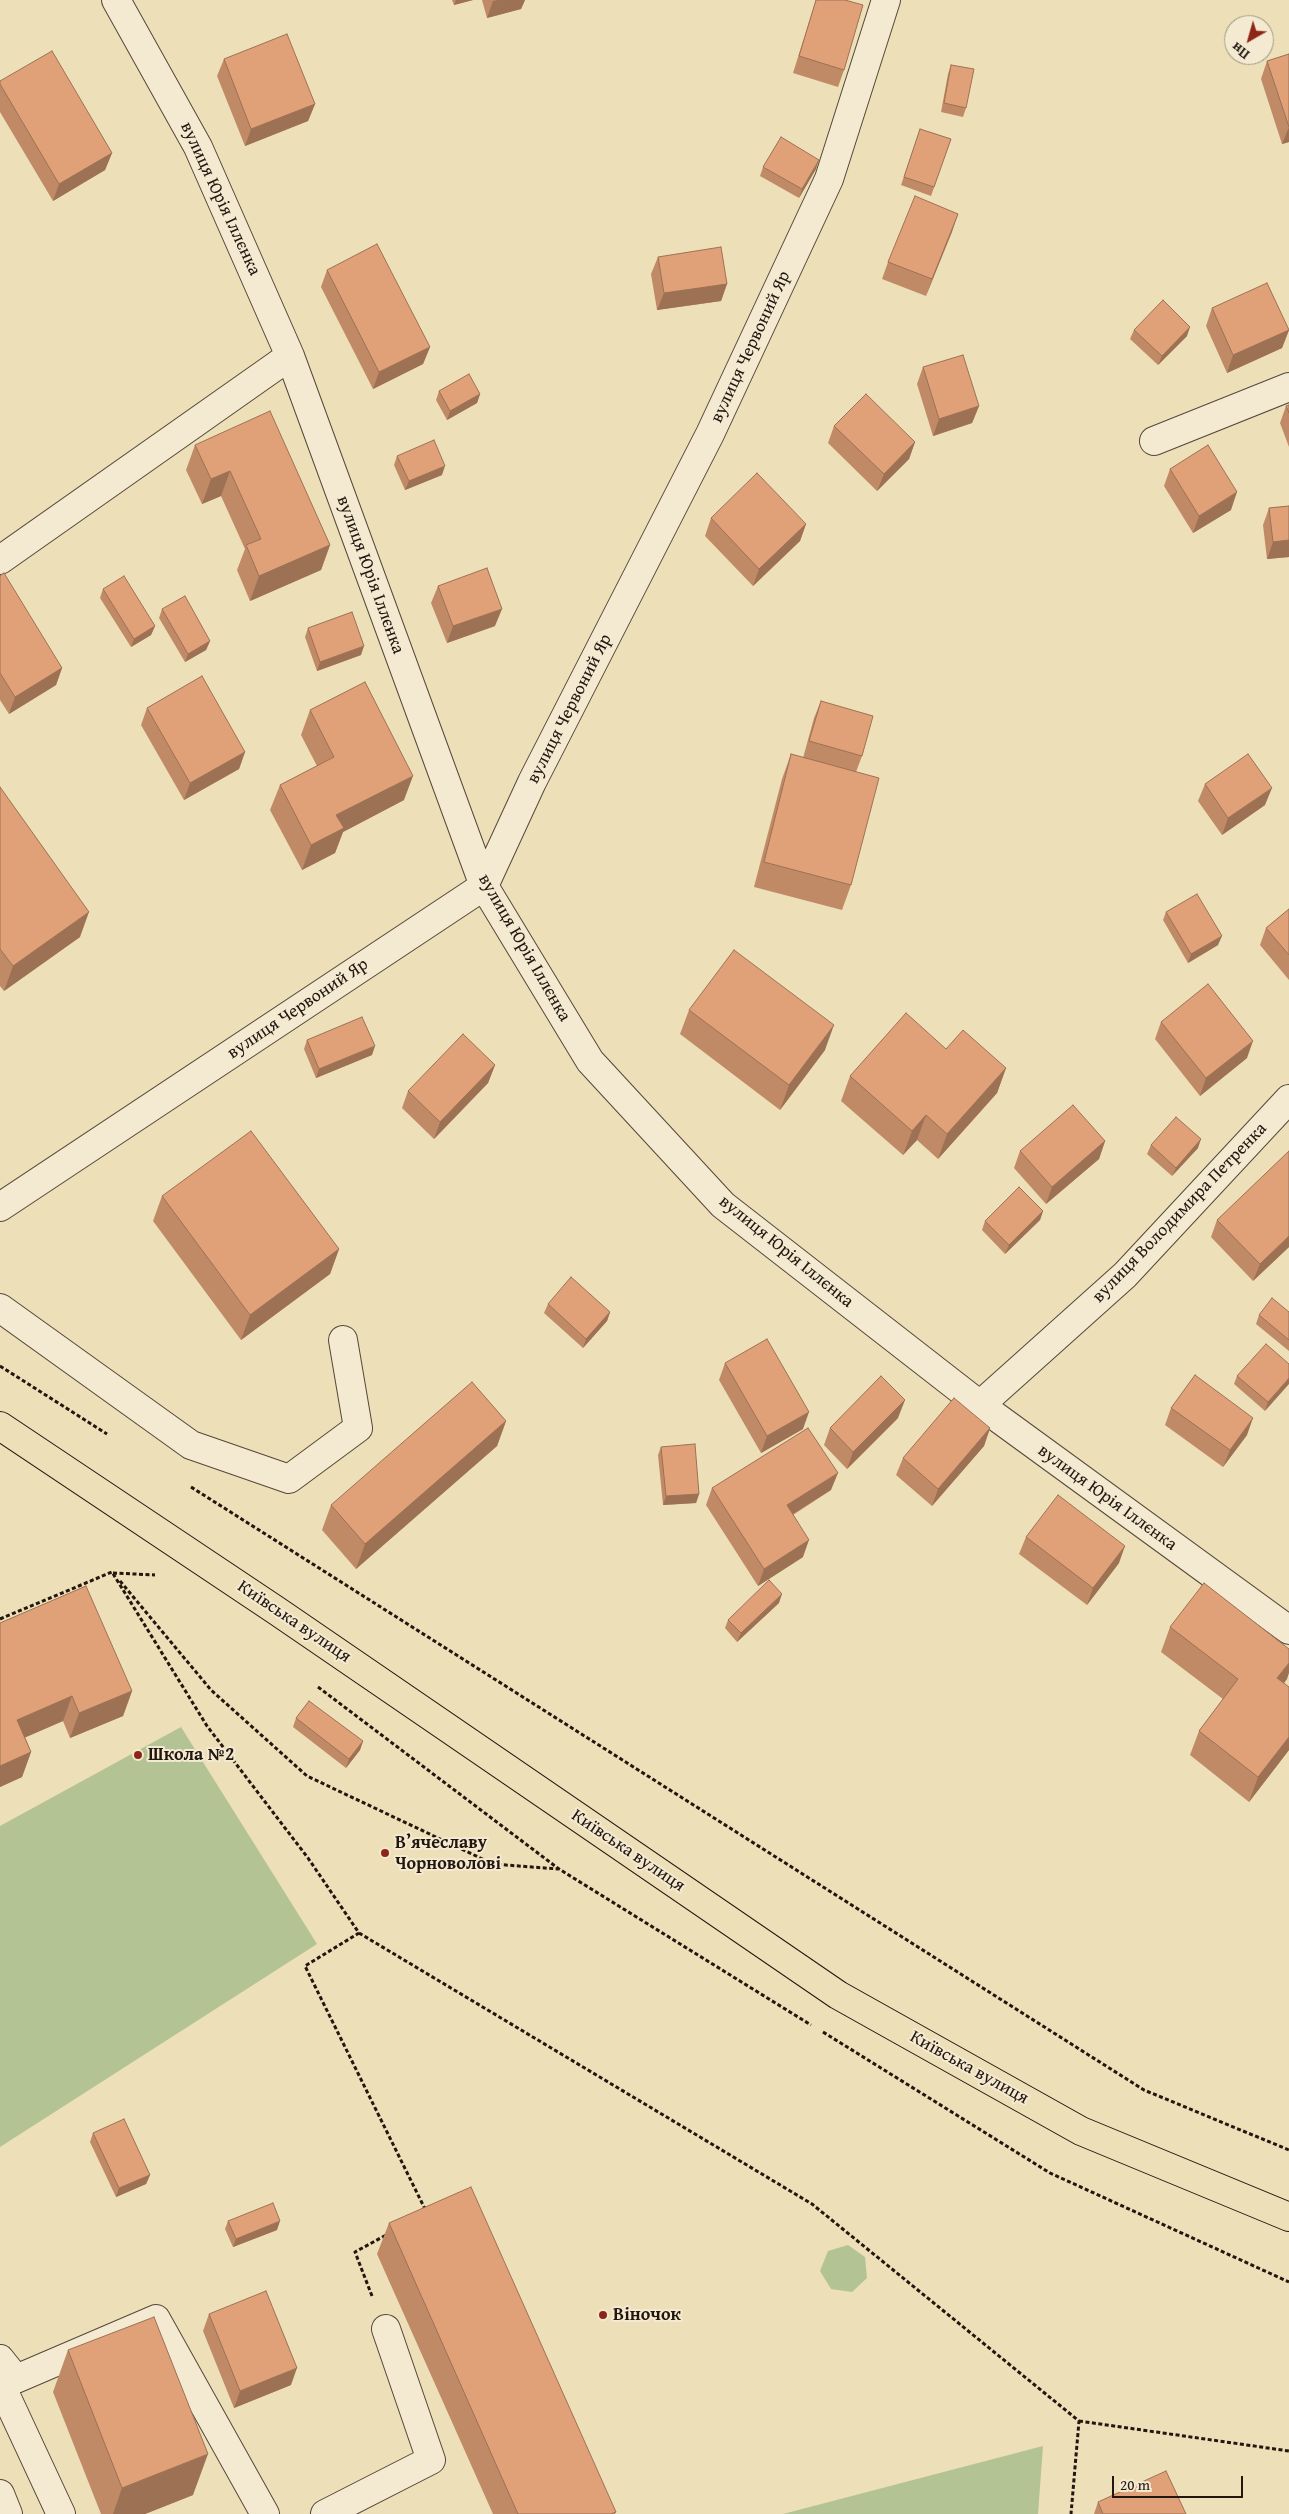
<!DOCTYPE html>
<meta charset="utf-8">
<style>
body{margin:0}
#map{position:relative;width:1289px;height:2514px;overflow:hidden;background:#eddfb8;font-family:"Gentium Book Plus",serif}
canvas{display:block}
.north{position:absolute;left:1224px;top:15px;width:50px;height:50px;box-sizing:border-box;background:#f3ead1;border:1px solid #9f9583;border-radius:50%;rotate:218deg;font-size:14px;font-weight:700;line-height:20px;text-align:center;color:#22160f}
.north::after{content:'';display:block;margin:auto;width:18px;height:22px;background:#8f2418;clip-path:polygon(50% 0,100% 100%,50% 72%,0 100%)}
.scale{position:absolute;left:1112px;top:2476px;width:131px;height:22px;box-sizing:border-box;border:2px solid #22160f;border-top:0;padding-left:6px;font-size:15px;line-height:18px;white-space:nowrap;color:#22160f;-webkit-text-stroke:4px #f3ead1;paint-order:stroke}
</style>
<div id="map">
<canvas width="1289" height="2514"></canvas>
<div class="north">Пн</div>
<div class="scale">20 m</div>
</div>
<script>
const g = document.querySelector('canvas').getContext('2d');
g.lineJoin = 'round';
function paint(path, color) { g.fillStyle = color; g.fill(path, 'evenodd'); }
const poly = rows => new Path2D(rows.map(r => 'M' + r).join(''));
function stroke(path, color, width, dash) { g.strokeStyle = color; g.lineWidth = width; g.lineCap = dash ? 'butt' : 'round'; g.setLineDash(dash || []); g.stroke(path); }
function write(font, color, halo, rows, align = 'center') {
  g.font = font + ' "Gentium Book Plus",serif'; g.lineWidth = 4; g.setLineDash([]); g.textBaseline = 'middle'; g.strokeStyle = halo; g.fillStyle = color; for (const [text, x, y, turn = 0] of rows) {
    g.save(); g.translate(x, y); g.rotate((+turn || 0) * Math.PI / 180); g.textAlign = isNaN(turn) ? turn : align; if (halo) g.strokeText(text, 0, 0); g.fillText(text, 0, 0); g.restore();
  }
}
paint(poly([
 [181,1727,317,1944,0,2147,0,1826],
 [848,2245,865,2257,867,2278,852,2292,831,2289,820,2271,828,2251],
 [1043,2446,1038,2514,783,2514]
]), '#b3c393');
const minor = poly([
 [116,0,198,147,290,356,484,886,590,1061,723,1205,980,1405,1289,1630],
 [1154,441,1289,387],
 [0,560,290,356],
 [0,1207,484,886,532,782,710,434,829,179,886,0],
 [0,1308,191,1445,289,1479,358,1428,343,1340],
 [980,1405,1125,1275,1289,1099],
 [0,2359,16,2379,156,2319,265,2514],
 [0,2383,61,2514],
 [0,2494,8,2514],
 [325,2514,431,2460,386,2329]
]);
const major = poly([
 [0,1426,277,1611,838,1995,1081,2131,1289,2217]
]);
stroke(minor, '#554839', 30);
stroke(major, '#22160f', 30);
stroke(poly([
 [0,1366,107,1434],
 [191,1487,1144,2090,1289,2150],
 [113,1573,155,1575],
 [120,1581,211,1690,307,1776,493,1864,558,1869],
 [0,1619,112,1572,207,1726,308,1858,359,1933,305,1966,426,2211],
 [318,1687,559,1869,811,2025],
 [359,1933,812,2204,1079,2421,1071,2514],
 [823,2032,1050,2173,1289,2282],
 [372,2296,355,2252,388,2234],
 [1079,2421,1289,2451]
]), '#22160f', 3, [4, 2.5]);
stroke(minor, '#f3ead1', 28);
stroke(major, '#eddfb8', 28);
paint(poly([
 [452,0,473,0,454,5],
 [482,0,525,0,521,9,487,18],
 [816,0,845,0,844,70,838,87,793,73],
 [1289,54,1289,142,1282,144,1261,79,1267,61],
 [224,59,315,104,308,121,245,146,217,76],
 [951,65,966,108,963,117,941,112,948,74],
 [0,81,112,153,105,170,53,201,0,112],
 [920,129,951,139,931,196,901,185],
 [763,167,816,169,799,198,760,176],
 [958,214,926,296,882,279,888,262],
 [658,257,727,284,721,301,657,310,651,274],
 [327,270,430,347,423,364,373,389,321,287],
 [1212,308,1289,330,1282,348,1227,373,1206,326],
 [1134,330,1187,336,1158,365,1130,339],
 [923,367,979,406,972,423,933,436,917,384],
 [439,391,480,394,477,403,447,420,436,400],
 [1289,405,1289,447,1280,423,1286,406],
 [834,426,915,442,909,459,877,491,828,443],
 [195,445,330,545,321,570,250,601,237,570,245,549,221,496,202,504,186,470],
 [397,456,442,475,405,490,394,465],
 [1170,469,1231,510,1193,533,1164,486],
 [1289,506,1289,557,1267,559,1263,525,1269,508],
 [711,518,806,524,800,541,753,586,705,536],
 [0,576,62,668,56,685,9,714,0,700],
 [438,586,495,626,447,643,431,603],
 [103,589,155,626,151,635,131,647,100,598],
 [162,609,210,641,206,650,185,662,159,618],
 [308,628,361,655,317,671,305,637],
 [821,701,862,756,856,772,851,885,842,910,754,887,782,779,791,754,803,758,814,718],
 [147,708,245,752,239,769,184,800,141,725],
 [310,710,404,800,343,832,335,853,302,870,270,810,280,785,317,766,301,735],
 [1205,784,1265,805,1222,835,1198,801],
 [0,787,80,937,4,991,0,986],
 [1289,909,1289,980,1260,945,1266,928],
 [1166,912,1218,945,1188,963,1163,920],
 [689,1010,825,1050,780,1110,680,1034],
 [1161,1022,1247,1058,1200,1096,1155,1039],
 [307,1040,372,1055,316,1078,304,1049],
 [946,1049,1006,1068,997,1093,938,1159,917,1140,903,1155,841,1101,850,1076],
 [495,1065,488,1083,434,1139,402,1108,408,1091],
 [1105,1141,1099,1159,1046,1204,1014,1168,1020,1151],
 [1151,1145,1198,1148,1172,1176,1147,1154],
 [162,1196,339,1249,330,1274,241,1340,153,1221],
 [1043,1211,1040,1220,1005,1254,982,1230,985,1221],
 [1217,1220,1289,1247,1253,1281,1211,1237],
 [548,1304,610,1312,607,1321,583,1348,544,1313],
 [1289,1312,1289,1351,1256,1324,1259,1315],
 [725,1363,803,1429,761,1453,719,1380],
 [1289,1364,1265,1411,1234,1384,1237,1376],
 [1171,1408,1247,1435,1223,1467,1165,1425],
 [898,1418,847,1469,824,1445,830,1428],
 [506,1421,497,1446,356,1569,322,1530,331,1505],
 [990,1428,984,1446,932,1506,896,1475,903,1458],
 [661,1447,699,1494,696,1503,663,1505,658,1455],
 [712,1488,831,1490,793,1515,803,1557,758,1586,706,1505],
 [1026,1537,1119,1563,1087,1605,1019,1554],
 [779,1603,737,1642,725,1628,728,1620],
 [0,1623,132,1691,123,1716,70,1738,63,1721,25,1737,31,1752,22,1777,0,1787],
 [1170,1627,1287,1679,1284,1683,1289,1750,1249,1802,1190,1755,1199,1731,1223,1699,1161,1652],
 [296,1718,363,1741,360,1750,346,1768,293,1727],
 [93,2133,150,2175,146,2184,116,2197,90,2142],
 [228,2221,277,2230,233,2247,225,2229],
 [389,2223,616,2512,615,2514,493,2514,377,2254],
 [209,2314,291,2385,234,2408,203,2331],
 [68,2350,193,2495,145,2514,101,2514,53,2392],
 [1098,2502,1186,2514,1094,2514]
]), '#c18a67');
paint(poly([
 [456,0,473,0,454,5],
 [498,0,525,0,521,9,487,18,493,1],
 [315,104,308,121,245,146,251,129],
 [1289,127,1289,142,1282,144],
 [112,153,105,170,53,201,59,184],
 [819,160,816,169,799,198,802,189],
 [958,214,952,232,926,296,932,279],
 [727,284,721,301,657,310,664,293],
 [1190,327,1187,336,1158,365,1162,356],
 [1289,330,1282,348,1227,373,1233,355],
 [430,347,423,364,373,389,379,372],
 [480,394,477,403,447,420,450,411],
 [979,406,972,423,933,436,939,419],
 [915,442,909,459,877,491,884,474],
 [445,466,442,475,405,490,409,481],
 [230,471,221,496,202,504,211,479],
 [1237,492,1231,510,1193,533,1199,516],
 [806,524,800,541,753,586,759,569],
 [1289,540,1289,557,1267,559,1273,542],
 [330,545,321,570,250,601,259,576],
 [502,609,495,626,447,643,453,626],
 [155,626,151,635,131,647,134,639],
 [210,641,206,650,185,662,188,654],
 [364,646,361,655,317,671,320,662],
 [62,668,56,685,9,714,15,697],
 [245,752,239,769,184,800,190,783],
 [413,776,404,800,343,832,335,853,302,870,311,845,336,815],
 [1272,788,1265,805,1222,835,1228,818],
 [89,912,80,937,4,991,13,966],
 [1222,936,1218,945,1188,963,1191,954],
 [834,1025,825,1050,780,1110,789,1085],
 [1253,1041,1247,1058,1200,1096,1206,1078],
 [375,1046,372,1055,316,1078,319,1069],
 [495,1065,488,1083,434,1139,440,1122],
 [1006,1068,997,1093,938,1159,947,1134],
 [926,1115,917,1140,903,1155,912,1131],
 [1201,1139,1198,1148,1172,1176,1176,1168],
 [1105,1141,1099,1159,1046,1204,1052,1187],
 [1043,1211,1040,1220,1005,1254,1009,1245],
 [1289,1236,1289,1247,1253,1281,1260,1264],
 [339,1249,330,1274,241,1340,250,1315],
 [610,1312,607,1321,583,1348,586,1339],
 [1289,1378,1289,1384,1265,1411,1268,1402],
 [905,1400,898,1418,847,1469,853,1452],
 [809,1412,803,1429,761,1453,767,1436],
 [1253,1418,1247,1435,1223,1467,1230,1450],
 [506,1421,497,1446,356,1569,365,1544],
 [990,1428,984,1446,932,1506,938,1489],
 [838,1473,831,1490,780,1522,787,1505],
 [699,1494,696,1503,663,1505,666,1496],
 [809,1540,803,1557,758,1586,764,1569],
 [1125,1546,1119,1563,1087,1605,1093,1588],
 [782,1594,779,1603,737,1642,741,1633],
 [1289,1663,1289,1673,1287,1679,1268,1703,1277,1678],
 [132,1691,123,1716,70,1738,79,1713],
 [72,1696,63,1721,8,1745,17,1720],
 [1289,1737,1289,1750,1249,1802,1258,1777],
 [363,1741,360,1750,346,1768,349,1759],
 [31,1752,22,1777,0,1787,0,1766],
 [150,2175,146,2184,116,2197,119,2188],
 [280,2221,277,2230,233,2247,236,2239],
 [297,2368,291,2385,234,2408,240,2391],
 [208,2454,193,2495,145,2514,113,2514,122,2488]
]), '#9d7154');
const building = poly([
 [816,0,845,0,863,5,844,70,799,56,816,0],
 [287,34,315,104,251,129,224,59,287,34],
 [52,51,112,153,59,184,0,84,0,81,52,51],
 [1289,54,1289,127,1267,61,1289,54],
 [951,65,974,69,966,108,944,103,951,65],
 [920,129,951,139,934,187,904,177,920,129],
 [781,137,819,160,802,189,763,167,781,137],
 [915,196,958,214,932,279,888,262,915,196],
 [377,244,430,347,379,372,327,270,377,244],
 [721,247,727,284,664,293,658,257,721,247],
 [1267,283,1289,330,1233,355,1212,308,1267,283],
 [1163,300,1190,327,1162,356,1134,330,1163,300],
 [963,355,979,406,939,419,923,367,963,355],
 [469,374,480,394,450,411,439,391,469,374],
 [866,394,915,442,884,474,834,426,866,394],
 [1289,405,1289,413,1286,406,1289,405],
 [270,411,330,545,259,576,246,545,261,539,230,471,211,479,195,445,270,411],
 [434,440,445,466,409,481,397,456,434,440],
 [1208,445,1237,492,1199,516,1170,469,1208,445],
 [757,473,806,524,759,569,711,518,757,473],
 [1289,506,1289,540,1273,542,1269,508,1289,506],
 [487,568,502,609,453,626,438,586,487,568],
 [4,573,62,668,15,697,0,673,0,576,4,573],
 [124,576,155,626,134,639,103,589,124,576],
 [185,596,210,641,188,654,162,609,185,596],
 [352,612,364,646,320,662,308,628,352,612],
 [202,676,245,752,190,783,147,708,202,676],
 [365,682,413,776,336,815,344,828,311,845,280,785,334,757,310,710,365,682],
 [821,701,873,716,862,756,809,741,821,701],
 [791,754,879,778,851,885,764,862,791,754],
 [1248,754,1272,788,1228,818,1205,784,1248,754],
 [0,787,89,912,13,966,0,949,0,787],
 [1197,894,1222,936,1191,954,1166,912,1197,894],
 [1289,909,1289,955,1266,928,1289,909],
 [734,950,834,1025,789,1085,689,1010,734,950],
 [1208,984,1253,1041,1206,1078,1161,1022,1208,984],
 [906,1013,946,1049,963,1030,1006,1068,947,1134,926,1115,912,1131,850,1076,906,1013],
 [362,1017,375,1046,319,1069,307,1040,362,1017],
 [463,1034,495,1065,440,1122,408,1091,463,1034],
 [1073,1105,1105,1141,1052,1187,1020,1151,1073,1105],
 [1176,1117,1201,1139,1176,1168,1151,1145,1176,1117],
 [251,1131,339,1249,250,1315,162,1196,251,1131],
 [1289,1151,1289,1236,1260,1264,1217,1220,1289,1151],
 [1019,1187,1043,1211,1009,1245,985,1221,1019,1187],
 [571,1277,610,1312,586,1339,548,1304,571,1277],
 [1272,1298,1289,1312,1289,1340,1259,1315,1272,1298],
 [767,1339,809,1412,767,1436,725,1363,767,1339],
 [1266,1344,1289,1364,1289,1378,1268,1402,1237,1376,1266,1344],
 [1195,1375,1253,1418,1230,1450,1171,1408,1195,1375],
 [881,1376,905,1400,853,1452,830,1428,881,1376],
 [472,1382,506,1421,365,1544,331,1505,472,1382],
 [954,1398,990,1428,938,1489,903,1458,954,1398],
 [808,1428,838,1473,787,1505,809,1540,764,1569,712,1488,808,1428],
 [695,1444,699,1494,666,1496,661,1447,695,1444],
 [1058,1495,1125,1546,1093,1588,1026,1537,1058,1495],
 [769,1580,782,1594,741,1633,728,1620,769,1580],
 [1204,1583,1289,1649,1289,1663,1277,1678,1289,1687,1289,1737,1258,1777,1199,1731,1238,1679,1170,1627,1204,1583],
 [86,1586,132,1691,79,1713,72,1696,17,1720,31,1752,0,1766,0,1623,86,1586],
 [309,1701,363,1741,349,1759,296,1718,309,1701],
 [124,2119,150,2175,119,2188,93,2133,124,2119],
 [471,2187,616,2512,611,2514,518,2514,389,2223,471,2187],
 [273,2203,280,2221,236,2239,228,2221,273,2203],
 [266,2291,297,2368,240,2391,209,2314,266,2291],
 [154,2317,208,2454,122,2488,68,2350,154,2317],
 [1166,2471,1186,2514,1103,2514,1098,2502,1166,2471]
]);
paint(building, '#e0a178');
stroke(building, '#9d7154', 1);
for (const [x, y, r, color] of [
 [138,1755,5,"#8f2418"],
 [385,1853,5,"#8f2418"],
 [603,2315,5,"#8f2418"]
]) { const dot = new Path2D(); dot.arc(x, y, r, 0, 2 * Math.PI); g.fillStyle = color; g.fill(dot); stroke(dot, '#f3ead1', 2); }
write('18px', '#22160f', '#f3ead1', [
 ["вулиця Юрія Іллєнка",220,199,65],
 ["вулиця Червоний Яр",751,347,-65],
 ["вулиця Юрія Іллєнка",370,575,70],
 ["вулиця Червоний Яр",570,709,-63],
 ["вулиця Юрія Іллєнка",524,948,60],
 ["вулиця Червоний Яр",298,1009,-34],
 ["вулиця Володимира Петренка",1180,1213,-46],
 ["вулиця Юрія Іллєнка",786,1252,39],
 ["вулиця Юрія Іллєнка",1107,1498,36],
 ["Київська вулиця",294,1622,34],
 ["Київська вулиця",628,1851,34],
 ["Київська вулиця",969,2068,29]
]);
write('bold 18px', '#22160f', '#f3ead1', [
 ["Школа №2",148,1755],
 ["В’ячеславу",395,1843],
 ["Чорноволові",395,1864],
 ["Віночок",613,2315]
], 'left');
</script>
